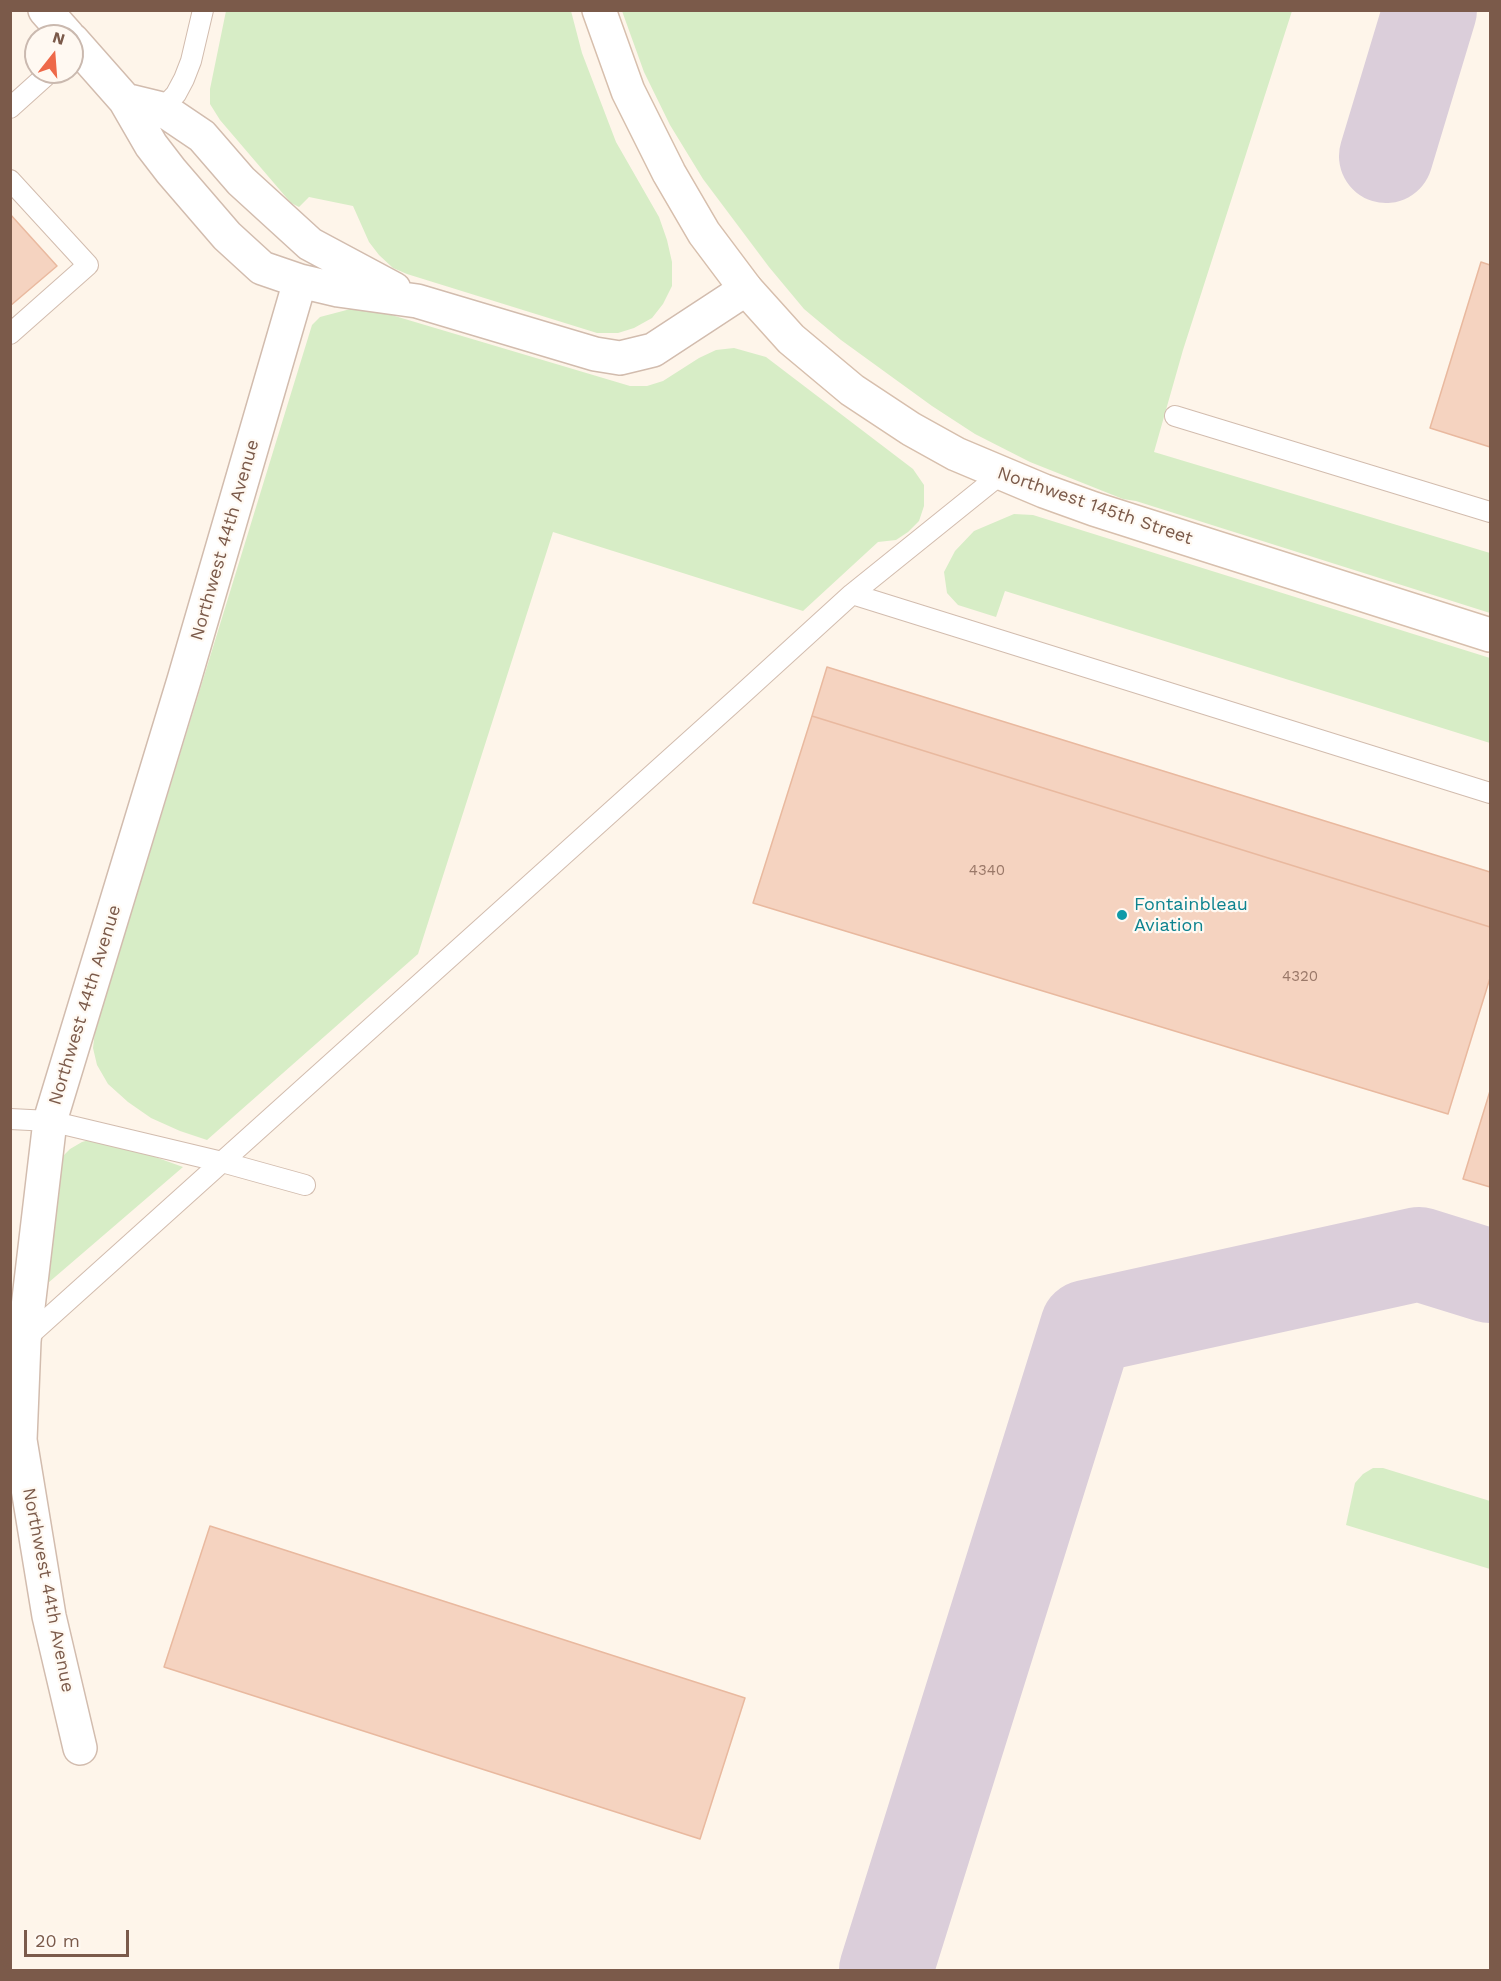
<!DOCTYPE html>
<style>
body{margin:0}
#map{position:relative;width:1501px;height:1981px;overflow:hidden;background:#fef5ea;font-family:"Work Sans",sans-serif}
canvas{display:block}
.frame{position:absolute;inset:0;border:12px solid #7b5a4a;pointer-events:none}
.north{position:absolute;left:24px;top:24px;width:60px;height:60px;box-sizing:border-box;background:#fff9f2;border:2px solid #cab9af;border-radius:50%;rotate:17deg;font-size:16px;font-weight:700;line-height:24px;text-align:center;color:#7b5a4a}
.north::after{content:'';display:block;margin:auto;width:21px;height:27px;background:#ee6949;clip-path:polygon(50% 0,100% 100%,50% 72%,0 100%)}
.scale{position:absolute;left:24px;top:1930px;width:105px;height:27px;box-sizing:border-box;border:3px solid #7b5a4a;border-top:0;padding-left:8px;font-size:18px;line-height:21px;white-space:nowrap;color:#7b5a4a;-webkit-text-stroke:4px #fff9f2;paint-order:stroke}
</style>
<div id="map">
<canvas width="1501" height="1981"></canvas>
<div class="frame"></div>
<div class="north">N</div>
<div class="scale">20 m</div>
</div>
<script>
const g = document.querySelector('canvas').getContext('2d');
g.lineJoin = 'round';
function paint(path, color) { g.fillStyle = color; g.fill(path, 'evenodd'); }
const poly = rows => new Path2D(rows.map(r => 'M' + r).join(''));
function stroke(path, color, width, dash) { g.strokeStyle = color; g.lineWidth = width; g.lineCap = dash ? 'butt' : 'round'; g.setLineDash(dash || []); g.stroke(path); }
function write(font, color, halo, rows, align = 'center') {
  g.font = font + ' "Work Sans",sans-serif'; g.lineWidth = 4.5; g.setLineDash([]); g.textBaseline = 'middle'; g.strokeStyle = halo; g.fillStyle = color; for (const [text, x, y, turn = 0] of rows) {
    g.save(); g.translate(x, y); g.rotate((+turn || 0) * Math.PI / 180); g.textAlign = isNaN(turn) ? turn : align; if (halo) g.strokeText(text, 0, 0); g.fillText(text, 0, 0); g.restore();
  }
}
paint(poly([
 [226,11,571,11,582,53,616,142,659,217,667,240,672,262,672,286,663,304,652,318,634,328,618,333,597,333,407,274,393,268,379,255,369,242,353,206,309,197,299,207,291,203,220,120,210,104,210,89],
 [622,11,1292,11,1183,350,1154,452,1490,553,1490,613,1136,501,1123,499,1030,462,975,434,932,406,841,340,804,309,769,267,703,179,670,125,644,72],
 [358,307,378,311,630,386,647,386,663,381,699,358,716,350,734,348,766,357,913,469,924,485,924,506,919,521,908,532,896,540,878,542,803,611,553,532,418,954,207,1140,180,1131,151,1118,128,1102,108,1084,97,1065,93,1048,95,1031,312,325,320,317],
 [1014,514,1033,515,1490,658,1490,743,1005,591,996,617,958,605,947,593,944,572,955,551,974,531],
 [96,1138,108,1140,183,1167,48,1283,62,1160,64,1155,70,1149,82,1142],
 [1373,1468,1383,1468,1490,1501,1490,1569,1346,1525,1355,1483,1363,1474]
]), '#d7edc6');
stroke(poly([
 [1386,156,1430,10],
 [886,1970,1087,1327,1419,1254,1490,1276]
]), '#dbceda', 94);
const building = poly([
 [10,214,57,266,10,306,10,214],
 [1481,262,1490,265,1490,447,1430,428,1481,262],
 [827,667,1490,872,1490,927,812,716,827,667],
 [812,716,1490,927,1490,978,1448,1114,753,903,812,716],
 [1490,1091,1490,1187,1463,1179,1490,1091],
 [210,1526,745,1698,700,1839,164,1667,210,1526]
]);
paint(building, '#f5d3c0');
stroke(building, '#e9b99f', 1.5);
const lane = poly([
 [10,108,50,72],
 [162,109,176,94,184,79,191,61,203,10],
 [10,180,88,265,10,334],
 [1175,416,1490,512],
 [852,594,1490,793],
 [10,1119,50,1121,222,1162,305,1185],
 [24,1340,740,696,852,594,1001,474]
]);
const street = poly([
 [45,10,68,36],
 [72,40,125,100,151,145,171,171,227,236,262,268,300,281,338,290,417,301,595,354,620,358,653,350,746,289],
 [125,100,162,109,202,136,241,181,310,244,394,289],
 [80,1748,49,1616,20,1440,24,1341,50,1121,184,680,300,281]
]);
const secondary = poly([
 [599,10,628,91,669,173,704,233,746,289,791,339,852,390,911,429,956,454,1044,491,1094,509,1490,635]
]);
stroke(lane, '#d2bcae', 22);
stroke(street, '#d2bcae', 36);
stroke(secondary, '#d7bfad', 36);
stroke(lane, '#fff', 20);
stroke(street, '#fff', 33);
stroke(secondary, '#fff', 33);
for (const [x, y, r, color] of [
 [1122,915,6,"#0f9aa8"]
]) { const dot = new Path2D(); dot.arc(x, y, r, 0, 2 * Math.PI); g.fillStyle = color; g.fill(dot); stroke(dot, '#fff9f2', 2); }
write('15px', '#9a7868', null, [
 ["4340",987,871],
 ["4320",1300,977]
]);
write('18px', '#7b5a4a', '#fff9f2', [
 ["Northwest 145th Street",1095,506,19],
 ["Northwest 44th Avenue",225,540,-74],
 ["Northwest 44th Avenue",85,1005,-73],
 ["Northwest 44th Avenue",48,1590,79]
]);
write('18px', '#0d838f', '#fff9f2', [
 ["Fontainbleau",1134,905],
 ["Aviation",1134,926]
], 'left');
</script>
